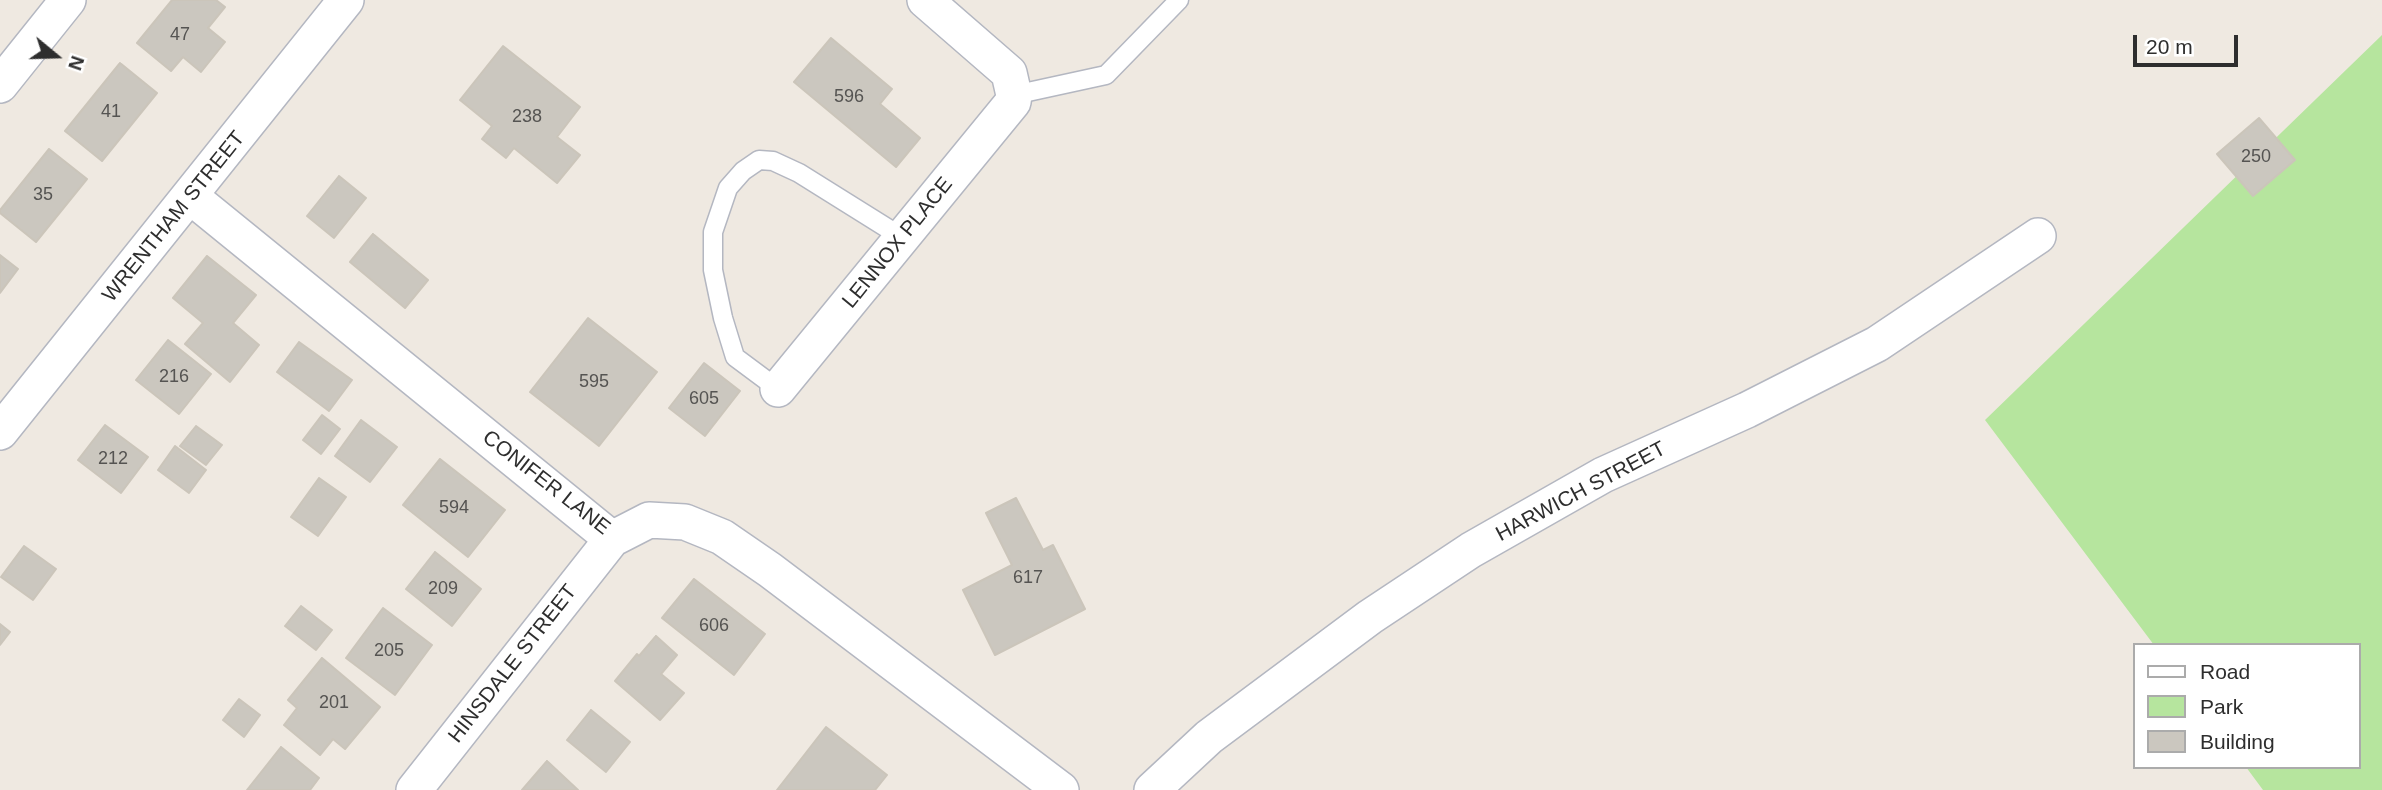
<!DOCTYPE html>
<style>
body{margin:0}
#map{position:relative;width:2382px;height:790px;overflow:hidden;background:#efe9e1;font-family:Helvetica,sans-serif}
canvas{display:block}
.legend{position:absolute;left:2133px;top:643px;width:228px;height:126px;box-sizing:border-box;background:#fff;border:2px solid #ababab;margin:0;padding:9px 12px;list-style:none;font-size:21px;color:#2e2e2e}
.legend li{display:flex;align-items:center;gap:14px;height:35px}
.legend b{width:35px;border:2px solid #ababab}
.north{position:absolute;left:21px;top:21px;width:70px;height:70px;-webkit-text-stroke:5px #fff;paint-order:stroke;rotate:109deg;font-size:19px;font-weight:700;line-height:28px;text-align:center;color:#2e2e2e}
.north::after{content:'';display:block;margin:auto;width:24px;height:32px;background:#2e2e2e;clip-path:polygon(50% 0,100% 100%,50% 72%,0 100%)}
.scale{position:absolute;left:2133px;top:35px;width:105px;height:32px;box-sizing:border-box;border:4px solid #2e2e2e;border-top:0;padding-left:9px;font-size:21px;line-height:24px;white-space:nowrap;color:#2e2e2e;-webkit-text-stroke:5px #fff;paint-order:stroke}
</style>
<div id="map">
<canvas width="2382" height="790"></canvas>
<ul class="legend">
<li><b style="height:9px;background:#fff"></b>Road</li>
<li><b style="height:19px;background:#b6e59e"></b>Park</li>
<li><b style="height:19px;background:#cbc7bf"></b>Building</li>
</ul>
<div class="north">N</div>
<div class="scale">20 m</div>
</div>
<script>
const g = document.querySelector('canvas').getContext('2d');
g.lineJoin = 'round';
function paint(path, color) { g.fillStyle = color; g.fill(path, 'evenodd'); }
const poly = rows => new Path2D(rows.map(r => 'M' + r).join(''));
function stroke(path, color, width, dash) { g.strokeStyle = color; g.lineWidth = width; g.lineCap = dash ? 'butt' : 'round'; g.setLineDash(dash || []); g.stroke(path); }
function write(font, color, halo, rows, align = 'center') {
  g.font = font + ' Helvetica,sans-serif'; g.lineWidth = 5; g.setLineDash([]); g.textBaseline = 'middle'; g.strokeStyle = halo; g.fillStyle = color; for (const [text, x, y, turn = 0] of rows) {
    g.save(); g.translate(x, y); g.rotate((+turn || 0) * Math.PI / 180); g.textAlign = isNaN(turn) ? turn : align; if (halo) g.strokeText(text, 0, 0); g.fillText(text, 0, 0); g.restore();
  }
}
paint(poly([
 [2382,35,2382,790,2263,790,2246,767,2359,767,2359,645,2154,645,1985,420]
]), '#b6e59e');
const building = poly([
 [172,0,216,0,225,7,208,28,225,42,201,72,183,57,171,71,137,43,172,0],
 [831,38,892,89,880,104,920,138,896,167,794,82,831,38],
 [503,46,580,107,557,137,580,155,557,183,514,148,506,158,482,139,492,126,460,100,503,46],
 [120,63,157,93,102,161,65,131,120,63],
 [2259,118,2295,160,2253,196,2217,154,2259,118],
 [49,149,87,179,36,242,0,213,0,210,49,149],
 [339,176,366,198,334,238,307,216,339,176],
 [373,234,428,280,405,308,350,262,373,234],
 [0,255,18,269,0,293,0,255],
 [207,256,256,295,233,323,259,345,230,382,185,344,203,323,173,298,207,256],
 [588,318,657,372,599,446,530,392,588,318],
 [168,340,211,374,179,414,136,380,168,340],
 [299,342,352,380,329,411,277,372,299,342],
 [704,363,740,391,705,436,669,408,704,363],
 [322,415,340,429,321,454,303,440,322,415],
 [361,420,397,447,370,482,335,456,361,420],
 [105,425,148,457,121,493,78,460,105,425],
 [196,426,222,445,206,465,180,446,196,426],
 [175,446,206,470,189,493,158,470,175,446],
 [440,459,505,510,468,557,403,505,440,459],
 [319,478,346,497,318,536,291,517,319,478],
 [1016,498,1043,550,1053,545,1085,609,995,655,963,590,1012,565,986,513,1016,498],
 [24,546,56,569,33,600,1,577,24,546],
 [435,552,481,589,452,626,406,589,435,552],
 [694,579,765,634,734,675,662,618,694,579],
 [301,606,332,630,316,650,285,626,301,606],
 [383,608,432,645,395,695,346,658,383,608],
 [0,624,10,632,0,645,0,624],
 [656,636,677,655,661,674,684,693,660,720,615,681,637,654,639,656,656,636],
 [322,658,380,707,345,749,333,739,320,755,284,725,297,708,288,700,322,658],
 [239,699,260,715,244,737,223,720,239,699],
 [591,710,630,742,606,772,567,740,591,710],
 [826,727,887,775,875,790,777,790,826,727],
 [281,747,319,778,310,790,247,790,281,747],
 [547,761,578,790,522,790,547,761]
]);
paint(building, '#cbc7bf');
stroke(building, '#cbc5ba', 2);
const service = poly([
 [1014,95,1106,75,1179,0],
 [778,389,735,357,723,318,713,270,713,232,728,188,743,171,759,160,773,161,799,173,903,238]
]);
const minor = poly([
 [0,85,68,0],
 [190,196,612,539],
 [778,389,1013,102,1014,95,1009,73,925,0],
 [0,432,346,0],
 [414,790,612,539,649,520,685,522,722,537,770,570,1061,790],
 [1152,790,1209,737,1370,617,1471,550,1603,475,1747,410,1877,344,2038,236]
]);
stroke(service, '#b4b7c1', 21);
stroke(minor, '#b4b7c1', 38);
stroke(service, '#fff', 18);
stroke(minor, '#fff', 35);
write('18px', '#555452', null, [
 ["47",180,35],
 ["596",849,97],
 ["41",111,112],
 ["238",527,117],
 ["250",2256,157],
 ["35",43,195],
 ["216",174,377],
 ["595",594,382],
 ["605",704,399],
 ["212",113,459],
 ["594",454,508],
 ["617",1028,578],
 ["209",443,589],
 ["606",714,626],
 ["205",389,651],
 ["201",334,703]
]);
write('21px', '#2e2e2e', '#fff', [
 ["WRENTHAM STREET",174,217,-51],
 ["LENNOX PLACE",898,243,-51],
 ["CONIFER LANE",546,483,38],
 ["HARWICH STREET",1581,492,-28],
 ["HINSDALE STREET",513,664,-52]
]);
</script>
